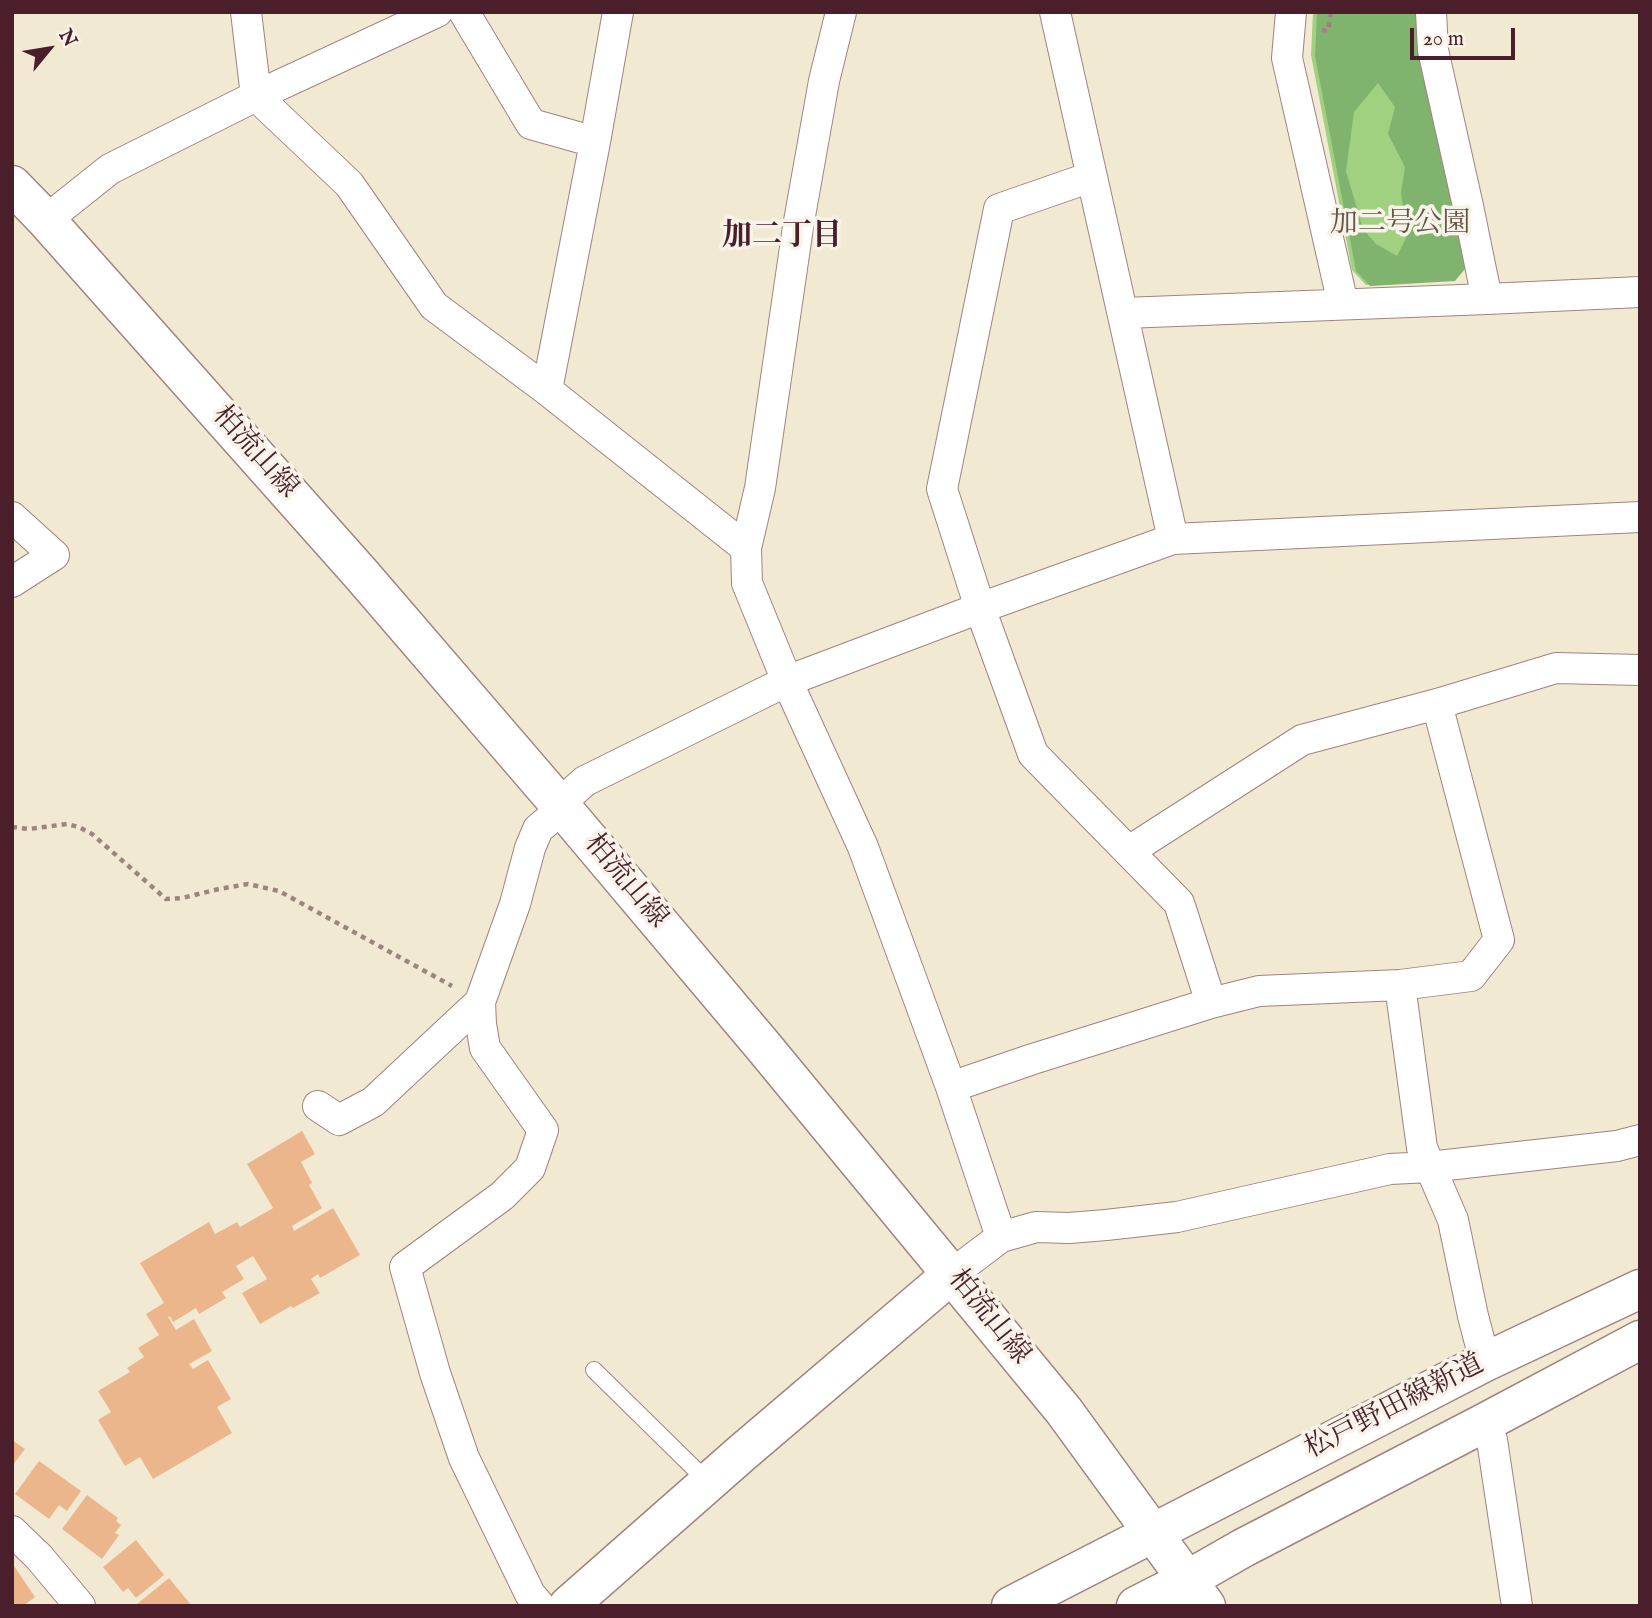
<!DOCTYPE html>
<meta charset="utf-8">
<style>
body{margin:0}
#map{position:relative;width:1652px;height:1618px;overflow:hidden;background:#f2e9d3;font-family:"IM FELL English",serif}
canvas{display:block}
.frame{position:absolute;inset:0;border:14px solid #4a1f2b;pointer-events:none}
.north{position:absolute;left:14px;top:14px;width:70px;height:70px;-webkit-text-stroke:5px #f7f3e8;paint-order:stroke;rotate:60deg;font-size:19px;font-weight:700;line-height:28px;text-align:center;color:#4a1f2b}
.north::after{content:'';display:block;margin:auto;width:24px;height:32px;background:#4a1f2b;clip-path:polygon(50% 0,100% 100%,50% 72%,0 100%)}
.scale{position:absolute;left:1410px;top:28px;width:105px;height:32px;box-sizing:border-box;border:4px solid #4a1f2b;border-top:0;padding-left:9px;font-size:21px;line-height:24px;white-space:nowrap;color:#4a1f2b;-webkit-text-stroke:5px #f7f3e8;paint-order:stroke}
</style>
<div id="map">
<canvas width="1652" height="1618"></canvas>
<div class="frame"></div>
<div class="north">N</div>
<div class="scale">20 m</div>
</div>
<script>
const g = document.querySelector('canvas').getContext('2d');
g.lineJoin = 'round';
function paint(path, color) { g.fillStyle = color; g.fill(path, 'evenodd'); }
const poly = rows => new Path2D(rows.map(r => 'M' + r).join(''));
function stroke(path, color, width, dash) { g.strokeStyle = color; g.lineWidth = width; g.lineCap = dash ? 'butt' : 'round'; g.setLineDash(dash || []); g.stroke(path); }
function write(font, color, halo, rows, align = 'center') {
  g.font = font + ' "IM FELL English","Noto Serif JP",serif'; g.lineWidth = 7; g.setLineDash([]); g.textBaseline = 'middle'; g.strokeStyle = halo; g.fillStyle = color; for (const [text, x, y, turn = 0] of rows) {
    g.save(); g.translate(x, y); g.rotate((+turn || 0) * Math.PI / 180); g.textAlign = isNaN(turn) ? turn : align; if (halo) g.strokeText(text, 0, 0); g.fillText(text, 0, 0); g.restore();
  }
}
paint(poly([
 [1313,12,1413,12,1450,280,1366,285,1352,270,1311,55]
]), '#a0d180');
paint(poly([
 [1317,12,1416,12,1469,264,1455,281,1370,286,1356,271,1315,56],
 [1378,83,1395,107,1388,134,1405,167,1401,193,1407,236,1397,256,1376,244,1363,229,1346,171,1354,112]
]), '#80b36e');
paint(poly([
 [302,1131,315,1154,301,1162,312,1183,309,1185,322,1208,292,1226,294,1231,333,1208,360,1255,320,1278,318,1274,311,1279,320,1293,293,1308,291,1306,260,1324,242,1293,267,1279,253,1256,236,1266,244,1279,222,1292,226,1298,199,1314,196,1308,173,1322,170,1316,168,1317,176,1330,194,1319,212,1351,189,1364,193,1369,208,1360,231,1399,217,1407,232,1433,153,1479,140,1457,125,1466,98,1420,111,1412,98,1391,130,1372,127,1368,144,1357,138,1348,159,1335,146,1314,164,1303,140,1263,209,1222,215,1234,237,1222,240,1227,273,1208,247,1164],
 [12,1440,25,1449,12,1466],
 [39,1461,81,1491,67,1511,59,1505,49,1519,15,1494],
 [87,1495,118,1518,116,1521,121,1525,115,1533,119,1535,102,1559,62,1529],
 [136,1540,164,1575,136,1598,128,1588,123,1592,103,1567],
 [12,1563,35,1597,23,1606,12,1606],
 [169,1578,192,1606,138,1606,137,1604]
]), '#ecb68d');
const lane = poly([
 [594,1370,708,1482]
]);
const street = poly([
 [246,12,256,96,349,184,434,306,547,390,746,548],
 [464,12,531,124,595,142],
 [841,12,824,81,798,227,760,488,746,548,747,583,787,681,863,847,951,1087,1001,1237],
 [1055,12,1173,539],
 [1291,12,1287,58,1343,304],
 [1431,12,1433,50,1468,206,1487,299],
 [1091,177,999,209,942,489,980,608,1033,754,1179,903,1211,1003],
 [46,220,110,169,256,96,437,12],
 [1124,313,1487,299,1640,292],
 [547,390,595,142,618,12],
 [12,517,54,555,12,582],
 [559,804,585,781,787,681,980,608,1173,539,1640,517],
 [1129,851,1302,740,1437,704,1556,668,1640,670],
 [1400,985,1471,976,1499,940,1437,704],
 [951,1087,1033,1059,1211,1003,1259,991,1400,985,1422,1148,1453,1220,1473,1316,1485,1362],
 [318,1106,339,1120,373,1102,480,1002],
 [952,1274,1001,1237,1036,1227,1069,1228,1106,1225,1177,1217,1390,1169,1429,1167,1617,1146,1640,1140],
 [1484,1423,1492,1440,1517,1606],
 [12,1531,39,1557,80,1606],
 [540,1606,530,1594,464,1458,435,1373,405,1267,502,1196,530,1168,543,1130,485,1048,481,1024,480,1002,515,904,530,848,538,829,562,809]
]);
const secondary = poly([
 [12,185,46,220,361,574,559,804,763,1046,1064,1411,1206,1606],
 [568,1606,743,1452,952,1274],
 [1011,1606,1153,1533],
 [1136,1606,1187,1580]
]);
const primary = poly([
 [1153,1533,1485,1362,1640,1289],
 [1187,1580,1243,1548,1484,1423,1640,1340]
]);
stroke(lane, '#9e847f', 18);
stroke(street, '#9e847f', 32);
stroke(secondary, '#9e847f', 41);
stroke(primary, '#9e847f', 41);
stroke(poly([
 [1322,30,1328,31,1331,12],
 [12,827,29,829,67,824,79,827,92,834,166,899,182,898,219,889,248,884,279,891,452,986]
]), '#9e847f', 4.5, [5, 5]);
stroke(lane, '#fff', 16);
stroke(street, '#fff', 30);
stroke(secondary, '#fff', 38);
stroke(primary, '#fff', 38);
write('28px', '#645444', '#f7f3e8', [
 ["加二号公園",1400,225]
]);
write('28px', '#4a1f2b', '#f7f3e8', [
 ["柏流山線",254,453,48],
 ["柏流山線",625,882,50],
 ["柏流山線",988,1318,51],
 ["松戸野田線新道",1395,1408,-27]
]);
write('bold 30px', '#4a1f2b', '#f7f3e8', [
 ["加二丁目",782,238]
]);
</script>
